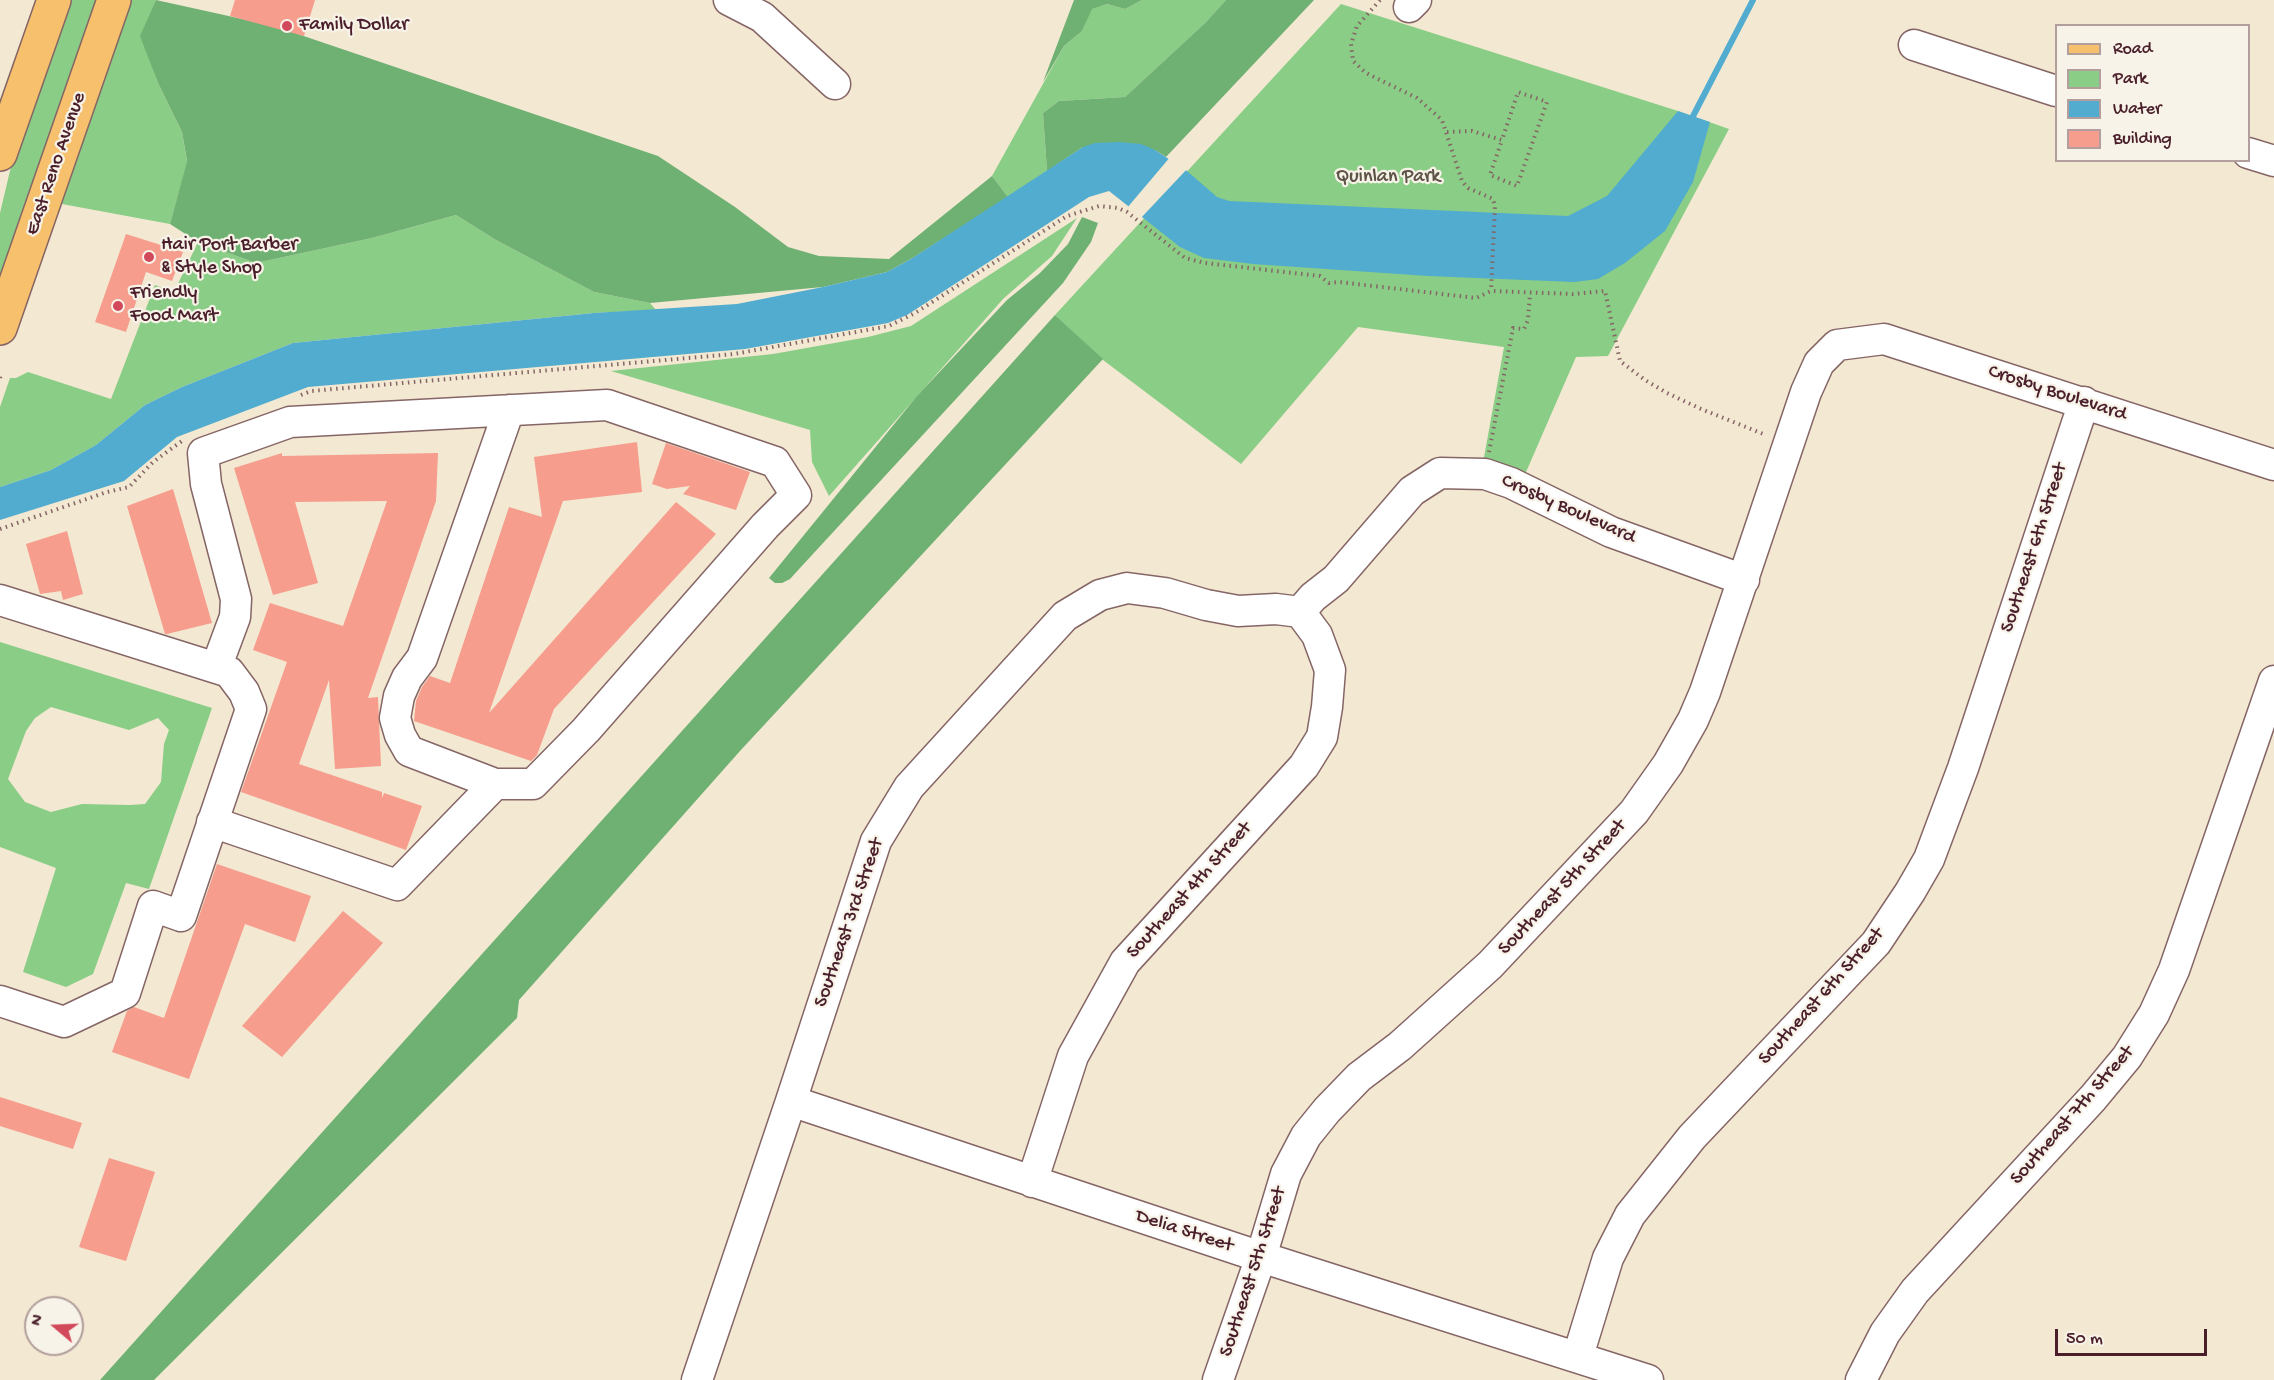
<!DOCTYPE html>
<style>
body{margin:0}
#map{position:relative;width:2274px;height:1380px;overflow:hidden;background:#f3e8d2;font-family:"Gochi Hand",sans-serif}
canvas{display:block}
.legend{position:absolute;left:2055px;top:24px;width:195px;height:138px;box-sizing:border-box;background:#f7f3e8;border:2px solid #b29e9c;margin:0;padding:8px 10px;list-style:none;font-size:18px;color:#4a1f2b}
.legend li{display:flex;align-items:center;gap:12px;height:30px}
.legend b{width:30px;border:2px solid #b29e9c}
.north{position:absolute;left:24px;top:1296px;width:60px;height:60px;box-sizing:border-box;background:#f7f3e8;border:2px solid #b29e9c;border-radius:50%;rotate:289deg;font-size:16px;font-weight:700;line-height:24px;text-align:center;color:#4a1f2b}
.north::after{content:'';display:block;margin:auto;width:21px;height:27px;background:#d1495b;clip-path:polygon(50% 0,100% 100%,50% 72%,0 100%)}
.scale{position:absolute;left:2055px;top:1329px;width:152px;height:27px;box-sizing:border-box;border:3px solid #4a1f2b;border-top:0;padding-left:8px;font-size:18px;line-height:21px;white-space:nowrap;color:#4a1f2b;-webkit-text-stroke:4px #f7f3e8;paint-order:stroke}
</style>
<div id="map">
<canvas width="2274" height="1380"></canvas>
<ul class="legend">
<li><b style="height:8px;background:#f7c06c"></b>Road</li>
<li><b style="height:16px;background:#8acd86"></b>Park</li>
<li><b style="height:16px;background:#51accf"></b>Water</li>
<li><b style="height:16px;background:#f69d8d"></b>Building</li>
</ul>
<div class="north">N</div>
<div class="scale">50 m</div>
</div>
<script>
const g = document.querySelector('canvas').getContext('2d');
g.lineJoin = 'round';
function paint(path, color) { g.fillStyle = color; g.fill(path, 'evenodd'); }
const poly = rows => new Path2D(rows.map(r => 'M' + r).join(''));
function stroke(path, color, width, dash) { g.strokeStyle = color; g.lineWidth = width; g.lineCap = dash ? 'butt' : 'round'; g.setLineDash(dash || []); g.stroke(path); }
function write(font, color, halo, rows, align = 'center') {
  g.font = font + ' "Gochi Hand",sans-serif'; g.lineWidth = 4.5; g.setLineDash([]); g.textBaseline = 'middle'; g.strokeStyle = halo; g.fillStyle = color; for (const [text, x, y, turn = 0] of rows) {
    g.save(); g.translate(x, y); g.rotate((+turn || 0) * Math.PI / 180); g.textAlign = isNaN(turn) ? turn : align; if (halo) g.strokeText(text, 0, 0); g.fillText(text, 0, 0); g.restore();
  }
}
paint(poly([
 [67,0,97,0,0,278,0,213,14,154],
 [130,0,156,0,141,36,158,83,182,132,187,162,170,224,62,204],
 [1142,0,1226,0,1205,23,1125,97,1059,101,1043,113,1047,171,1008,197,992,176,1064,46,1082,31,1091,9,1107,4,1125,9],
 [1341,4,1678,111,1729,129,1608,356,1576,357,1523,479,1483,463,1504,347,1358,327,1241,464,1103,360,1055,315],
 [456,215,496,240,594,292,650,303,656,310,594,313,293,343,182,387,145,405,96,445,51,470,0,487,0,407,10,378,16,378,28,372,111,399,155,285,174,292,198,242,256,263,372,238],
 [1077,218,1052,256,1003,299,829,496,812,462,810,430,611,371,773,354,868,337,911,326],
 [0,642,212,708,149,889,126,883,93,974,66,987,23,972,56,868,0,847],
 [51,707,129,730,158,718,169,730,164,744,161,782,145,804,130,805,82,804,51,812,25,802,8,779,26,731,35,718]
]), '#8acd86');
paint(poly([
 [156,0,274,26,658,156,735,207,788,247,819,256,889,259,992,176,1008,197,911,259,887,272,823,287,650,303,594,292,496,240,456,215,372,238,256,263,198,242,170,224,187,161,182,132,158,83,140,36],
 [1074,0,1142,0,1125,9,1107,4,1092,9,1082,31,1064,46,1043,82],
 [1226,0,1314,0,1166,157,1155,150,1083,147,1047,171,1043,113,1059,101,1125,97,1205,23],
 [1082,217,1098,223,1091,242,1063,283,800,568,790,579,782,583,775,583,769,578,917,396,1007,300,1040,273,1068,244],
 [1055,315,1103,359,740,751,519,1000,517,1018,154,1380,100,1380]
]), '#6fb073');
paint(poly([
 [1678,111,1710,122,1693,182,1665,231,1625,263,1598,279,1574,282,1428,276,1253,264,1204,258,1180,247,1109,191,1089,197,907,315,888,323,745,349,308,387,177,437,124,481,0,520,0,487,51,470,96,445,145,405,182,387,293,343,594,313,737,304,823,287,887,272,911,259,1083,147,1095,143,1119,142,1141,144,1155,150,1187,171,1217,197,1229,201,1568,216,1607,196]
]), '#51accf');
paint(poly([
 [1171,156,1188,168,1140,219,1127,208]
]), '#f3e8d2');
stroke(poly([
 [1690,122,1753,0]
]), '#51accf', 6);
paint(poly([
 [235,0,315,0,304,36,230,16],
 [126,234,183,252,172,281,146,272,126,332,95,322],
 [637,442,642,492,563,501,489,713,676,502,716,534,554,709,537,755,531,761,414,721,416,701,422,687,430,676,450,683,509,507,542,517,534,457],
 [666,443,750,472,736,510,683,494,690,486,667,489,652,484],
 [282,453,282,456,438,453,436,501,368,698,378,697,381,766,335,769,329,680,299,764,382,792,382,798,384,793,422,806,406,850,241,792,287,662,253,650,270,603,343,626,387,501,295,502,318,583,273,595,234,468],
 [173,489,212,623,167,634,165,634,127,506],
 [67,531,83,594,63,600,61,591,40,594,26,544],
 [217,864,311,896,295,942,245,924,189,1079,112,1052,127,1011,134,1007,164,1018],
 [343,911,383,943,282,1057,242,1026],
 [0,1097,82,1123,73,1149,0,1126],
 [109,1158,155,1172,126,1261,79,1247]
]), '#f69d8d');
const minor = poly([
 [729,0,762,17,835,84],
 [1409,7,1416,0],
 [1914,45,2056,91],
 [2248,153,2274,161],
 [0,600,229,672,244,692,251,709,181,916,153,906,125,993,64,1022,0,1001],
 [1300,612,1313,597,1336,579,1412,491,1440,473,1485,474,1511,483,1611,532,1744,580],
 [216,668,235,617,236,599,206,484,203,453,290,422,607,405,775,462,796,495,765,526,586,730,533,784,495,784,409,751,400,735,395,718,399,696,407,678,422,658,509,410],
 [212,822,397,885,495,784],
 [791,1101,1261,1257,1648,1380],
 [1032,1182,1073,1056,1125,962,1304,766,1322,737,1327,707,1330,670,1317,635,1300,612],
 [1578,1356,1608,1258,1630,1215,1692,1137,1876,943,1910,892,1929,859,1963,768,2084,402],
 [697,1380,791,1101,876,841,909,787,1065,616,1100,595,1127,588,1165,593,1206,605,1238,611,1276,609,1300,612],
 [1218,1380,1261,1257,1286,1174,1306,1136,1327,1110,1359,1077,1400,1046,1490,965,1634,812,1668,764,1693,720,1705,692,1806,392,1819,363,1837,345,1884,339,2274,465],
 [1861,1380,1885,1333,1915,1291,2093,1098,2127,1057,2154,1014,2174,970,2274,681]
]);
const major = poly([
 [0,154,54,0],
 [0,328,114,0]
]);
stroke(minor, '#856565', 33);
stroke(major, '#856565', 36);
stroke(poly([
 [1380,0,1357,26,1351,44,1353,61,1366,73,1417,98,1442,120,1462,181,1468,188,1493,199,1495,206,1491,291],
 [1447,132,1472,131,1502,140,1518,92,1547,102,1517,186,1490,175,1502,140],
 [0,378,1,374],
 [301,395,311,391,734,354,889,326,915,313,1067,216,1099,206,1118,208,1127,212,1185,258,1205,263,1320,276,1329,283,1339,282,1476,298,1491,291,1573,294,1605,291,1620,361,1645,380,1667,393,1701,409,1766,435],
 [1489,452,1513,328,1524,329,1528,320,1530,294],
 [0,529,107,492,129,487,153,462,182,441]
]), '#856565', 4, [1.5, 4.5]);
stroke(minor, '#fff', 30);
stroke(major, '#f7c06c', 33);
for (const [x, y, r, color] of [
 [287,26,6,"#d1495b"],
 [149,257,6,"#d1495b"],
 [118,306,6,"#d1495b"]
]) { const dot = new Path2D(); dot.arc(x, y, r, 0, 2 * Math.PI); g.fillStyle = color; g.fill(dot); stroke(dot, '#f7f3e8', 2); }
write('20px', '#4a1f2b', '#f7f3e8', [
 ["Family Dollar",299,26],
 ["Hair Port Barber",161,246],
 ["& Style Shop",161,269],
 ["Friendly",130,294],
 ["Food Mart",130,317]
], 'left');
write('20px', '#4a1f2b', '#f7f3e8', [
 ["East Reno Avenue",57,164,-71],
 ["Crosby Boulevard",2057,394,18],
 ["Crosby Boulevard",1568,510,24],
 ["Southeast 6th Street",2035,548,-72],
 ["Southeast 5th Street",1563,888,-47],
 ["Southeast 4th Street",1190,891,-48],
 ["Southeast 3rd Street",850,923,-71],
 ["Southeast 6th Street",1822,997,-48],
 ["Southeast 7th Street",2073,1116,-49],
 ["Delia Street",1184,1232,18],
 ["Southeast 5th Street",1254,1272,-72]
]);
write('20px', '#5d5346', '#f7f3e8', [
 ["Quinlan Park",1388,178]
]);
</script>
